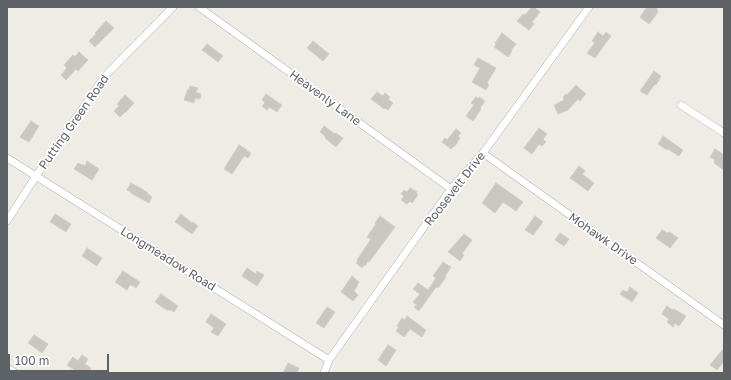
<!DOCTYPE html>
<style>
body{margin:0}
#map{position:relative;width:731px;height:380px;overflow:hidden;background:#efece6;font-family:"Golos Text",sans-serif}
canvas{display:block}
.frame{position:absolute;inset:0;border:8px solid #5d6266;pointer-events:none}
.scale{position:absolute;left:8px;top:354px;width:101px;height:18px;box-sizing:border-box;border:2px solid #5d6266;border-top:0;padding-left:5px;font-size:12px;line-height:14px;white-space:nowrap;color:#5d6266;-webkit-text-stroke:3px #fff;paint-order:stroke}
</style>
<div id="map">
<canvas width="731" height="380"></canvas>
<div class="frame"></div>
<div class="scale">100 m</div>
</div>
<script>
const g = document.querySelector('canvas').getContext('2d');
g.lineJoin = 'round';
function paint(path, color) { g.fillStyle = color; g.fill(path, 'evenodd'); }
const poly = rows => new Path2D(rows.map(r => 'M' + r).join(''));
function stroke(path, color, width, dash) { g.strokeStyle = color; g.lineWidth = width; g.lineCap = dash ? 'butt' : 'round'; g.setLineDash(dash || []); g.stroke(path); }
function write(font, color, halo, rows, align = 'center') {
  g.font = font + ' "Golos Text",sans-serif'; g.lineWidth = 3.5; g.setLineDash([]); g.textBaseline = 'middle'; g.strokeStyle = halo; g.fillStyle = color; for (const [text, x, y, turn = 0] of rows) {
    g.save(); g.translate(x, y); g.rotate((+turn || 0) * Math.PI / 180); g.textAlign = isNaN(turn) ? turn : align; if (halo) g.strokeText(text, 0, 0); g.fillText(text, 0, 0); g.restore();
  }
}
const building = poly([
 [532,7,534,7,540,12,532,22,534,24,529,30,517,21,523,14,525,15,532,7],
 [647,7,656,7,658,12,649,24,640,17,647,7],
 [106,21,114,28,95,47,89,41,96,34,95,33,106,21],
 [598,32,603,36,606,32,611,36,595,58,587,53,595,43,592,41,598,32],
 [502,33,516,44,511,50,512,51,508,57,494,47,496,44,495,43,502,33],
 [313,41,329,54,323,61,307,48,313,41],
 [207,44,223,56,218,62,202,50,207,44],
 [79,52,88,60,78,71,76,69,66,80,61,75,67,68,64,65,73,55,75,57,79,52],
 [478,58,496,68,487,83,489,85,486,90,472,82,480,68,474,65,478,58],
 [654,71,661,76,656,85,655,84,647,95,640,91,654,71],
 [576,85,586,94,580,101,578,99,568,110,558,114,554,105,564,100,563,97,566,94,567,95,576,85],
 [190,86,198,88,196,92,201,94,200,99,195,98,194,103,184,100,188,89,189,90,190,86],
 [377,92,383,96,385,93,390,97,388,99,393,103,388,110,385,108,384,109,371,99,377,92],
 [266,94,282,105,277,112,269,107,267,110,262,106,265,103,262,100,266,94],
 [125,95,134,103,126,112,125,112,120,117,114,111,119,106,117,104,125,95],
 [476,97,478,99,479,97,485,101,480,108,481,109,473,121,466,116,474,105,471,103,476,97],
 [31,121,39,126,29,142,20,137,31,121],
 [324,126,335,134,336,133,343,138,336,147,325,138,326,137,320,132,324,126],
 [539,128,547,134,543,139,546,142,542,146,539,144,532,154,524,148,539,128],
 [456,129,461,133,458,136,460,138,455,146,454,146,451,149,442,142,445,138,447,140,456,129],
 [663,136,683,150,679,156,668,149,667,150,658,144,663,136],
 [239,145,247,150,247,151,251,153,248,158,244,156,232,174,224,169,239,145],
 [715,149,724,155,724,170,714,163,715,160,710,157,715,149],
 [87,161,99,169,92,180,74,169,78,163,82,165,82,164,85,166,87,161],
 [579,166,585,171,582,174,594,183,588,191,570,178,579,166],
 [131,183,147,192,148,194,152,197,149,203,131,193,131,192,127,190,131,183],
 [496,183,523,202,516,211,503,202,495,213,482,203,496,183],
 [410,188,417,192,416,193,418,195,412,203,410,201,407,204,401,200,404,196,401,194,404,190,407,192,410,188],
 [55,214,71,224,66,232,50,222,55,214],
 [181,214,192,223,193,222,198,226,192,234,175,222,181,214],
 [380,216,395,227,369,262,368,261,365,266,364,265,362,268,356,263,358,261,357,260,371,239,367,237,376,224,375,223,380,216],
 [535,216,543,222,533,235,525,230,535,216],
 [662,230,667,233,670,232,678,238,670,248,656,238,662,230],
 [560,233,569,239,564,246,555,240,560,233],
 [464,234,472,240,462,254,464,255,460,261,448,252,464,234],
 [87,248,102,258,97,266,82,256,87,248],
 [443,262,451,267,445,276,446,277,438,288,436,287,419,311,414,307,417,305,413,302,420,294,413,289,418,283,428,290,436,278,433,276,443,262],
 [247,268,256,274,257,271,264,275,257,286,242,276,247,268],
 [123,271,140,282,136,288,132,285,131,286,130,285,127,290,115,282,123,271],
 [352,276,359,282,357,285,358,285,354,291,358,295,353,301,341,292,352,276],
 [630,287,638,293,632,302,620,294,623,290,627,292,630,287],
 [161,294,178,306,174,312,171,310,167,310,155,302,161,294],
 [667,306,672,310,674,309,679,312,686,316,679,326,675,323,673,327,667,322,669,319,662,314,667,306],
 [327,307,335,312,324,328,316,323,327,307],
 [211,314,226,324,218,336,211,332,214,328,206,322,211,314],
 [407,316,426,330,422,337,410,329,404,337,396,331,399,327,397,326,402,318,405,320,407,316],
 [34,335,48,344,42,353,28,343,34,335],
 [388,345,396,350,386,366,378,360,388,345],
 [724,348,724,361,717,370,710,365,724,348],
 [82,355,88,359,85,364,91,368,88,373,79,373,67,365,73,357,78,361,82,355],
 [288,363,299,368,297,373,283,373,288,363]
]);
paint(building, '#cac7c3');
stroke(building, '#d4cdc4', 1);
const minor = poly([
 [199,7,451,189],
 [681,105,724,133],
 [483,153,724,325],
 [7,158,329,360],
 [7,221,36,176,105,76,173,7],
 [7,368,15,373],
 [324,373,329,360,451,189,483,153,589,7]
]);
stroke(minor, '#b1b4b8', 8);
stroke(minor, '#fff', 7);
write('12px', '#5d6266', '#fff', [
 ["Heavenly Lane",325,98,36],
 ["Putting Green Road",74,122,-55],
 ["Roosevelt Drive",455,189,-52],
 ["Mohawk Drive",603,239,35],
 ["Longmeadow Road",168,259,32]
]);
</script>
